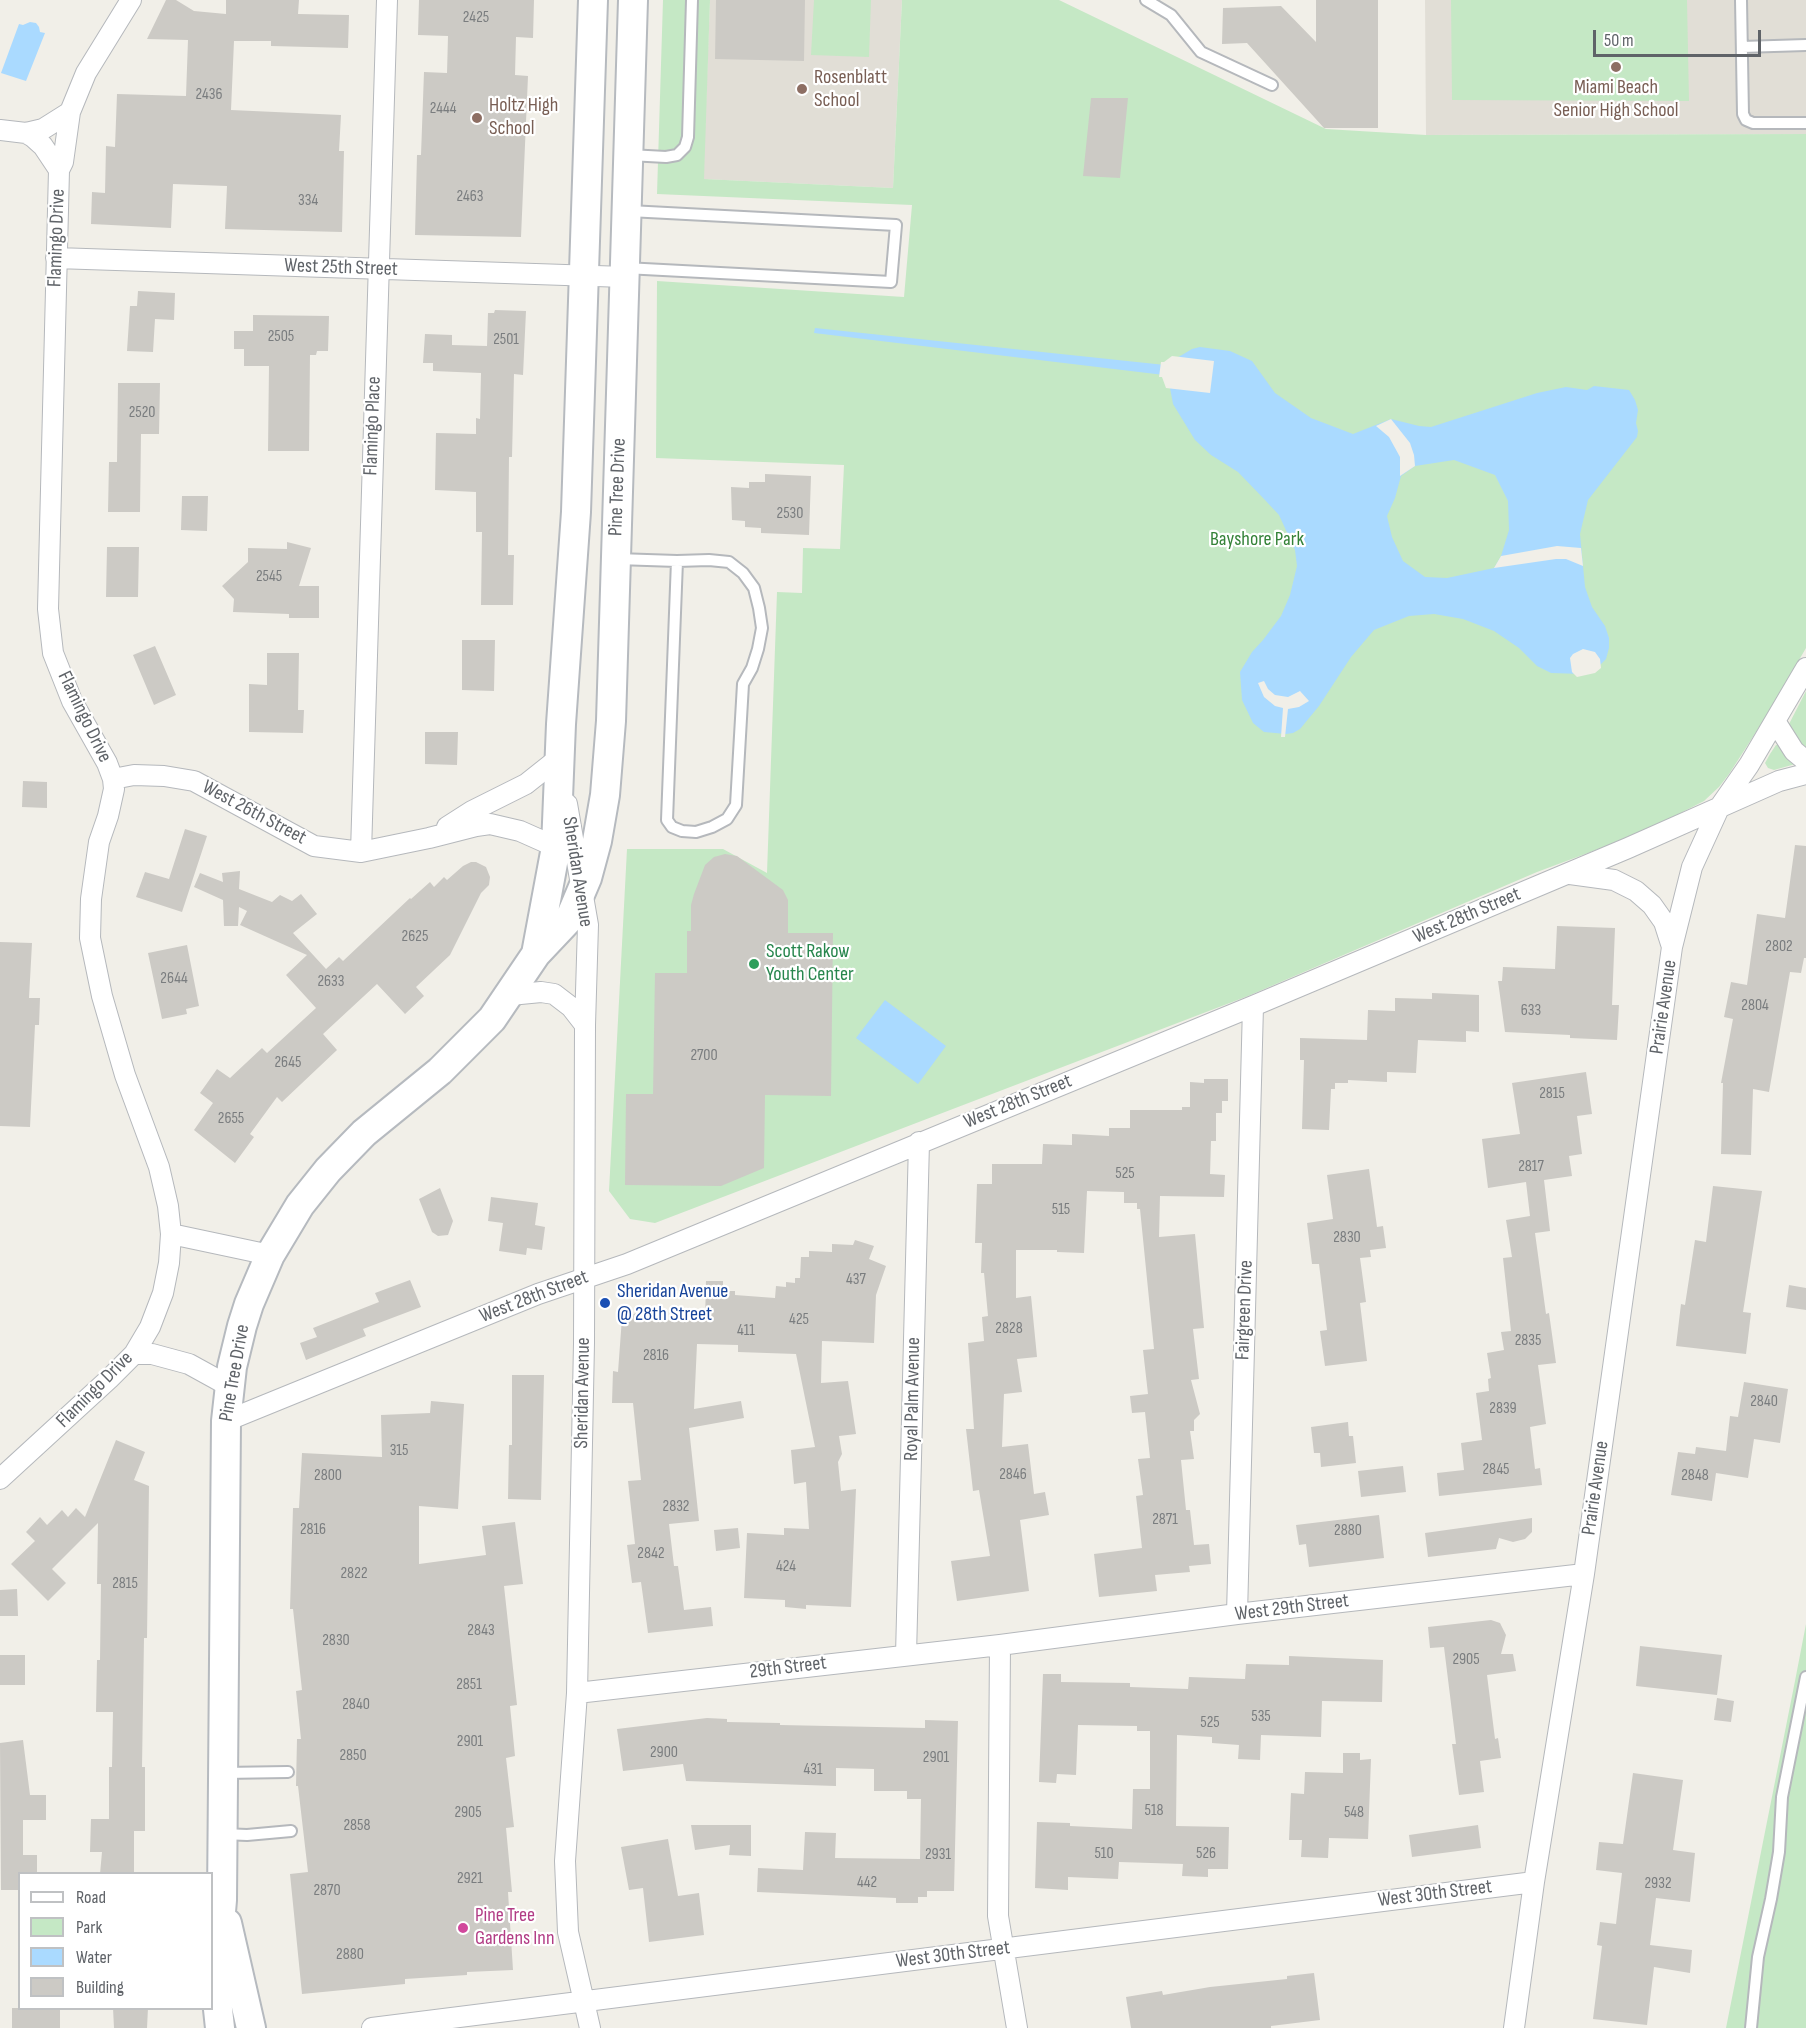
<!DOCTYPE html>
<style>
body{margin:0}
#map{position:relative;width:1806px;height:2028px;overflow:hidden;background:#f1efe8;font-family:"Sofia Sans Condensed",sans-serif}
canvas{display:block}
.legend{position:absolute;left:18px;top:1872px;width:195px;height:138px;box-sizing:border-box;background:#fff;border:2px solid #bfc1c3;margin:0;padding:8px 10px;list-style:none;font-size:18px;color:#5f6368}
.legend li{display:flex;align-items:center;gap:12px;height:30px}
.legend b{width:30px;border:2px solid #bfc1c3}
.scale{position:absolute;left:1593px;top:30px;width:168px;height:27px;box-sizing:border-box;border:3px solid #5f6368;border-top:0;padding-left:8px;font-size:18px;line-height:21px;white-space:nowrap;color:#5f6368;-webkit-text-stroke:4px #fff;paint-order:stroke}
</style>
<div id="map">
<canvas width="1806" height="2028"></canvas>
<ul class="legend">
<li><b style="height:8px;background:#fff"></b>Road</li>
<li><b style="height:16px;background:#c5e8c5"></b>Park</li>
<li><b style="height:16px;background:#aadaff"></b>Water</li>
<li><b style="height:16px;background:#cccac5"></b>Building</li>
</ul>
<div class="scale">50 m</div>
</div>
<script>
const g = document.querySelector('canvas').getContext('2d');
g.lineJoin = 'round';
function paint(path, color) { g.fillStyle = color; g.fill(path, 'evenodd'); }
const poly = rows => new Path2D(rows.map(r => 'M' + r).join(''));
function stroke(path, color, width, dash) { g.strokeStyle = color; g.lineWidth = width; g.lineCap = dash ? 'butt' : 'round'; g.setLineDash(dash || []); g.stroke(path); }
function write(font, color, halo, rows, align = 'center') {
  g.font = font + ' "Sofia Sans Condensed",sans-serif'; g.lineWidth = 4.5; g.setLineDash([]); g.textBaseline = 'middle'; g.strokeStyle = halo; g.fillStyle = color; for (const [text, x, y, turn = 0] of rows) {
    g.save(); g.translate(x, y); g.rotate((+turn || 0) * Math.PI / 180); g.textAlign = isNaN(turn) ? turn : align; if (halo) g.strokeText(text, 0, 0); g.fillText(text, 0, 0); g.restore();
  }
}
paint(poly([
 [710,0,902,0,893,188,703,179],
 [1425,0,1806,0,1806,134,1426,135]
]), '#e1ded6');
paint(poly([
 [663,0,710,0,704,179,893,188,902,0,1059,0,1326,129,1426,135,1806,134,1806,648,1767,715,1729,774,1719,787,1704,801,1661,823,1620,841,1537,872,1248,996,655,1223,630,1219,609,1191,627,849,723,849,767,873,777,592,802,593,803,548,840,549,844,465,656,458,657,281,904,297,912,205,657,194],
 [814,0,871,0,869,57,811,55],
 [1451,0,1687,0,1689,101,1452,100],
 [1806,691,1806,750,1801,747,1788,726],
 [1781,744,1799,763,1774,770,1768,768,1765,763,1770,754,1776,745],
 [1806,1624,1806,2028,1726,2028,1795,1681]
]), '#c5e8c5');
paint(poly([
 [30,22,36,23,39,27,40,32,45,33,26,81,1,73,19,24,23,25],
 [815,328,1165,365,1192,349,1200,347,1230,351,1252,361,1275,393,1311,418,1353,434,1391,419,1419,426,1431,427,1537,393,1566,387,1587,390,1594,386,1629,390,1635,400,1638,410,1636,423,1638,431,1637,437,1588,500,1580,534,1585,587,1592,607,1605,626,1609,638,1609,648,1606,659,1594,671,1582,674,1551,673,1537,666,1519,648,1494,631,1463,619,1434,614,1409,616,1374,630,1351,657,1319,706,1300,729,1293,733,1286,734,1264,732,1253,723,1242,700,1240,672,1252,652,1263,640,1281,616,1290,595,1297,566,1295,550,1279,515,1265,500,1238,472,1211,455,1195,440,1173,404,1170,388,1164,375,814,333],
 [1454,460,1495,475,1508,501,1509,530,1501,556,1494,568,1447,578,1425,577,1403,561,1392,537,1387,516,1395,498,1401,476,1415,466],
 [885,1000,946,1046,918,1084,856,1038]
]), '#aadaff');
paint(poly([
 [1172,356,1214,361,1210,393,1166,388,1162,377,1159,377,1161,362,1164,362],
 [1391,419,1410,443,1414,455,1415,466,1400,476,1400,457,1389,437,1376,426],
 [1557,546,1581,548,1583,566,1566,559,1556,559,1494,568,1501,556],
 [1583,649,1595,652,1600,659,1601,668,1595,673,1577,677,1572,672,1570,658,1573,654],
 [1264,681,1268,689,1275,695,1288,697,1300,691,1309,701,1299,707,1288,709,1285,737,1281,737,1283,708,1275,706,1264,697,1258,683]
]), '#f1efe8');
paint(poly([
 [166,0,176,0,194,11,226,14,226,0,299,0,298,14,349,15,348,48,271,46,271,41,234,41,231,110,341,115,339,151,344,151,342,232,225,229,227,186,173,184,171,228,91,224,92,192,105,193,106,146,115,147,117,94,186,96,188,40,147,39],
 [419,0,534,0,533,38,516,37,515,75,528,76,521,237,415,235,417,155,421,155,424,72,447,73,448,36,418,35],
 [716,0,805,0,804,61,715,59],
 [1316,0,1378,0,1378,128,1324,128,1247,43,1222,44,1223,8,1281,6,1316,42],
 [1091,98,1128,98,1120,178,1083,176],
 [138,291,175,293,174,320,155,319,153,352,127,351,130,306,137,306],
 [495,310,526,311,523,375,514,374,512,457,509,457,508,555,514,555,513,605,481,605,482,532,476,532,476,492,435,490,436,433,476,434,476,418,480,419,481,373,433,371,433,363,423,363,425,334,452,335,452,345,487,346,488,313,494,313],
 [253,315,329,316,328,351,317,351,316,355,310,355,309,451,268,451,269,366,244,366,244,349,234,349,234,331,253,331],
 [118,383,160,383,159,434,141,434,140,512,108,512,109,462,117,462],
 [765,474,811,476,809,535,761,533,761,528,745,527,745,521,732,520,731,487,749,488,749,482,765,482],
 [182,496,208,496,207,531,181,530],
 [287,542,311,548,299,586,319,586,319,618,289,618,289,614,233,612,234,599,222,586,248,562,248,548,287,549],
 [107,547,139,547,138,597,106,597],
 [462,640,495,640,494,691,462,690],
 [155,646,176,695,154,705,133,655],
 [267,653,299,653,298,710,304,710,303,733,249,732,249,684,267,685],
 [425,732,458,732,457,765,425,764],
 [23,781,47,782,47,808,22,807],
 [185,829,207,836,182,912,136,897,145,872,169,879],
 [1795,845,1806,846,1806,958,1804,958,1801,973,1790,972,1769,1092,1753,1089,1751,1155,1721,1154,1723,1083,1721,1083,1733,1019,1724,1017,1731,982,1747,985,1757,914,1785,918],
 [725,854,737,856,783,890,788,900,788,933,833,933,831,1096,765,1095,764,1168,721,1186,625,1185,626,1094,653,1094,655,973,687,973,687,931,691,931,691,905,694,894,705,865,714,857],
 [471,862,476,862,486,867,490,877,489,885,481,893,450,955,416,987,424,996,405,1014,377,984,323,1034,337,1050,282,1102,277,1097,250,1134,254,1137,235,1163,194,1130,213,1103,200,1093,217,1069,230,1078,262,1048,267,1053,316,1008,286,975,307,955,240,925,247,911,239,907,238,926,224,926,223,900,194,887,200,873,223,882,222,873,240,871,239,889,272,902,280,895,292,901,301,894,317,914,293,933,326,969,339,957,343,961,410,898,411,899,430,882,434,887,444,877,447,880,463,866],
 [1557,926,1615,928,1612,1005,1619,1005,1617,1040,1570,1038,1570,1035,1505,1032,1498,981,1502,981,1503,967,1555,969],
 [0,942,32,943,29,998,40,998,39,1025,35,1025,30,1127,0,1126],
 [187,945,199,1006,186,1009,187,1014,162,1019,148,953],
 [1432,993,1479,995,1479,1032,1466,1031,1466,1042,1418,1040,1416,1073,1387,1072,1387,1082,1348,1080,1348,1083,1335,1083,1335,1089,1331,1089,1329,1130,1302,1129,1304,1060,1300,1060,1300,1038,1367,1040,1368,1010,1395,1011,1395,998,1432,999],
 [1586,1072,1592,1114,1577,1116,1582,1154,1569,1156,1572,1176,1544,1180,1550,1231,1535,1233,1546,1314,1549,1313,1556,1363,1538,1365,1546,1424,1530,1427,1535,1469,1540,1468,1542,1485,1439,1496,1437,1473,1464,1470,1461,1443,1482,1440,1476,1393,1489,1391,1488,1379,1491,1378,1487,1353,1504,1350,1501,1332,1511,1331,1503,1258,1512,1257,1506,1220,1530,1216,1526,1182,1488,1188,1482,1139,1520,1134,1512,1083],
 [1204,1079,1228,1079,1228,1101,1222,1101,1222,1113,1216,1113,1216,1141,1211,1141,1210,1174,1225,1175,1224,1197,1160,1196,1159,1237,1195,1234,1204,1328,1193,1329,1199,1379,1191,1380,1200,1414,1194,1420,1194,1431,1190,1431,1194,1459,1181,1460,1186,1510,1190,1510,1194,1545,1209,1544,1211,1564,1189,1566,1190,1572,1155,1575,1157,1591,1099,1597,1094,1554,1142,1548,1136,1496,1143,1495,1138,1459,1150,1458,1145,1412,1132,1413,1130,1396,1148,1394,1143,1350,1154,1349,1140,1209,1137,1209,1137,1203,1124,1203,1124,1192,1087,1191,1084,1253,1057,1252,1057,1250,1016,1250,1016,1298,1031,1296,1037,1357,1017,1359,1022,1392,1004,1394,1002,1447,1028,1444,1034,1494,1045,1492,1049,1515,1020,1520,1029,1591,957,1601,951,1561,990,1556,979,1490,973,1491,966,1429,974,1429,968,1343,984,1341,982,1317,988,1316,984,1273,981,1273,982,1243,975,1243,977,1184,992,1184,992,1164,1042,1164,1043,1144,1072,1145,1072,1134,1109,1136,1109,1128,1130,1128,1130,1110,1182,1110,1182,1107,1190,1107,1190,1082,1204,1083],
 [1369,1169,1377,1227,1383,1226,1386,1248,1370,1250,1371,1257,1360,1258,1366,1302,1360,1303,1367,1361,1325,1366,1320,1331,1327,1330,1319,1264,1312,1264,1307,1223,1333,1219,1327,1175],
 [1713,1186,1762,1191,1743,1312,1751,1313,1746,1354,1676,1346,1681,1304,1685,1305,1695,1240,1706,1242],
 [440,1188,453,1221,448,1235,438,1236,432,1232,419,1199],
 [491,1197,538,1203,535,1225,545,1227,542,1250,527,1248,526,1255,499,1251,503,1223,488,1221],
 [855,1240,874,1246,869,1259,886,1266,876,1295,874,1343,822,1341,821,1383,848,1381,856,1434,839,1436,842,1454,838,1462,841,1491,856,1489,851,1607,806,1605,806,1609,785,1607,785,1600,744,1598,747,1533,784,1535,784,1528,809,1529,806,1482,794,1484,791,1450,815,1447,796,1354,738,1352,738,1345,697,1344,694,1409,741,1401,744,1418,689,1428,699,1521,669,1524,674,1566,678,1566,684,1610,711,1607,713,1626,648,1633,641,1582,632,1583,627,1545,635,1544,628,1481,641,1480,633,1403,612,1403,613,1371,618,1372,622,1318,648,1309,654,1320,705,1321,706,1281,723,1281,723,1291,735,1291,735,1295,775,1298,776,1286,786,1287,786,1282,795,1283,795,1278,800,1278,801,1257,809,1257,809,1251,832,1252,832,1244,853,1245],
 [410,1280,421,1307,363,1329,366,1336,306,1360,300,1343,317,1337,313,1328,379,1302,375,1293],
 [1789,1285,1806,1288,1806,1310,1786,1307],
 [512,1375,544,1375,541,1500,508,1499,509,1445,512,1445],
 [1744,1382,1788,1389,1780,1443,1754,1439,1748,1478,1716,1473,1712,1501,1671,1495,1678,1452,1695,1454,1696,1447,1726,1451,1730,1416,1738,1417],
 [431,1401,464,1404,458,1509,419,1506,419,1564,486,1555,482,1526,515,1522,523,1584,504,1586,517,1705,510,1706,515,1756,506,1758,514,1827,506,1828,512,1892,508,1892,513,1970,467,1972,467,1975,405,1979,405,1984,302,1994,290,1874,308,1872,298,1786,296,1786,297,1739,301,1739,296,1691,302,1690,293,1609,290,1609,293,1508,299,1508,302,1453,382,1457,381,1415,430,1413],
 [1348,1422,1349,1436,1353,1436,1356,1463,1321,1467,1320,1453,1314,1453,1311,1427],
 [116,1440,145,1452,134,1480,149,1486,147,1638,144,1638,142,1767,145,1767,145,1831,134,1831,134,1874,100,1874,102,1852,90,1852,91,1819,109,1819,109,1767,112,1767,113,1712,96,1712,97,1660,100,1660,101,1584,97,1584,98,1523,52,1569,66,1583,48,1601,11,1564,35,1541,26,1532,40,1517,47,1525,62,1510,68,1517,76,1508,85,1517],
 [1403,1466,1406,1492,1361,1497,1358,1471],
 [1379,1515,1384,1558,1309,1567,1306,1544,1299,1545,1296,1525],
 [1532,1518,1532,1532,1525,1539,1513,1542,1499,1538,1496,1549,1428,1557,1425,1533],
 [738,1528,740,1548,716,1551,714,1530],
 [17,1589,18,1616,0,1616,0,1590],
 [1491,1620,1500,1623,1506,1635,1501,1654,1513,1654,1516,1671,1487,1675,1495,1739,1498,1738,1501,1758,1480,1761,1484,1792,1459,1795,1452,1744,1456,1744,1444,1647,1430,1648,1428,1627],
 [1640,1646,1722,1655,1717,1695,1636,1686],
 [0,1655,25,1655,25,1685,0,1685],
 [1289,1656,1383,1660,1382,1702,1322,1701,1321,1737,1261,1735,1260,1760,1238,1759,1239,1745,1212,1743,1212,1737,1177,1735,1176,1826,1229,1827,1228,1869,1208,1869,1208,1877,1182,1876,1183,1864,1119,1862,1118,1879,1068,1877,1068,1890,1035,1888,1037,1822,1070,1823,1070,1826,1132,1829,1133,1789,1150,1789,1150,1731,1137,1731,1137,1726,1078,1725,1076,1775,1057,1774,1056,1783,1039,1782,1043,1674,1061,1674,1061,1682,1130,1683,1130,1687,1188,1689,1189,1677,1245,1679,1246,1664,1289,1665],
 [1717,1698,1734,1701,1731,1722,1714,1720],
 [707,1718,727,1719,727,1722,780,1723,780,1725,925,1728,925,1720,958,1721,954,1891,927,1891,927,1897,918,1897,918,1903,896,1903,896,1898,757,1892,758,1868,803,1870,805,1832,836,1833,835,1858,920,1859,921,1799,907,1799,907,1791,874,1791,874,1769,836,1768,836,1786,686,1781,683,1764,623,1771,617,1729],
 [23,1740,30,1795,46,1795,46,1820,23,1820,23,1855,37,1855,37,1874,20,1874,20,1890,1,1890,0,1743],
 [1343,1753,1360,1753,1360,1760,1371,1759,1368,1839,1329,1838,1328,1858,1301,1857,1302,1840,1289,1840,1291,1793,1304,1794,1305,1772,1343,1773],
 [1633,1773,1683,1780,1673,1850,1695,1853,1690,1902,1656,1898,1650,1945,1692,1950,1690,1973,1654,1967,1647,2025,1593,2019,1602,1946,1597,1945,1600,1922,1616,1924,1622,1873,1596,1870,1599,1842,1623,1844],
 [691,1825,751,1825,751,1856,729,1855,730,1845,695,1850],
 [1478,1825,1481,1848,1412,1857,1409,1835],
 [668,1839,678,1896,699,1893,704,1935,649,1942,643,1888,629,1890,621,1847],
 [1314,1973,1320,2020,1271,2026,1271,2028,1131,2028,1126,1997,1162,1991,1163,1995,1210,1987,1287,1979,1287,1976],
 [12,2008,60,2008,60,2028,12,2028],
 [113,2008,148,2008,147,2028,114,2028]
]), '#cccac5');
const service = poly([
 [1146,0,1171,15,1201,52,1272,85],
 [1741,0,1743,114,1746,120,1753,123,1806,123],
 [1742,47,1806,45],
 [629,155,666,157,677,155,685,147,688,137,692,0],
 [625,268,891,282,896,225,629,211],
 [617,559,677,561,709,560,729,562,743,573,754,588,759,608,762,628,758,649,752,668,743,684,736,805,727,819,712,827,696,832,682,831,672,827,667,820,677,561],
 [223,1773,288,1772],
 [223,1834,247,1835,291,1831],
 [1751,2028,1758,1957,1771,1899,1779,1852,1782,1797,1806,1677]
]);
const minor = poly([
 [0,130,26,133,33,137,43,146,59,170],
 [26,133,43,129,70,112],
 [56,258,625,277],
 [1775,721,1794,751,1806,761],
 [113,779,134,775,164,776,194,781,314,846,361,852,429,838,476,826,490,824,520,831,556,847],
 [567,804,588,925,585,1025,584,1343,577,1693,565,1861,568,1932,590,2028],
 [447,827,472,811,526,784,560,757],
 [361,852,387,0],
 [1570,874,1614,880,1636,891,1652,905,1664,922,1672,947],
 [510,995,541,992,554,994,571,1007,585,1025],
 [171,1234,270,1255],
 [134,1354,152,1354,189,1364,229,1386],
 [226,1421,538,1294,627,1264,1253,1006,1628,848,1779,781,1806,774],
 [0,1479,109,1379,134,1354,150,1327,163,1293,169,1263,171,1234,168,1206,159,1167,125,1075,102,996,90,938,91,899,99,842,108,816,114,789,113,779,107,763,72,701,53,653,48,609,59,170,63,162,70,112,86,73,131,0],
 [1237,1614,1253,1006],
 [1000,1645,998,1916,1017,2028],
 [906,1655,919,1142],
 [577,1693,1000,1645,1237,1614,1584,1574],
 [372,2028,1534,1882],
 [1514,2028,1534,1882,1584,1574,1672,947,1692,867,1719,808,1749,765,1806,668]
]);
const secondary = poly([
 [536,954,556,847,561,724,576,512,593,0],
 [227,1923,251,2028],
 [220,2028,215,1981,222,1900,226,1421,232,1367,242,1326,249,1304,270,1255,300,1205,328,1170,364,1133,440,1071,492,1019,536,954,570,918,587,878,597,841,605,795,611,721,633,0]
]);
stroke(service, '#b5b8bc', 14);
stroke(minor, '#b5b8bc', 22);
stroke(secondary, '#b6babf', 32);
stroke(service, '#fff', 10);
stroke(minor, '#fff', 20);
stroke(secondary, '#fff', 28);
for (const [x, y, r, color] of [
 [1616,67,6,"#8d6e63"],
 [802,89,6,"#8d6e63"],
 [477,118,6,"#8d6e63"],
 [754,964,6,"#2e9e5b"],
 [605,1303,6,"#1a4fb4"],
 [463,1928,6,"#d1479c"]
]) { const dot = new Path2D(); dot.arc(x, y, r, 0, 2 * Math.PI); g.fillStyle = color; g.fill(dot); stroke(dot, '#fff', 2); }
write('16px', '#7a7d7f', null, [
 ["2425",476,18],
 ["2436",209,95],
 ["2444",443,109],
 ["2463",470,197],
 ["334",308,201],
 ["2505",281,337],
 ["2501",506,340],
 ["2520",142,413],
 ["2530",790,514],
 ["2545",269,577],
 ["2625",415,937],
 ["2802",1779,947],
 ["2644",174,979],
 ["2633",331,982],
 ["2804",1755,1006],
 ["633",1531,1011],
 ["2700",704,1056],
 ["2645",288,1063],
 ["2815",1552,1094],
 ["2655",231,1119],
 ["2817",1531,1167],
 ["525",1125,1174],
 ["515",1061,1210],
 ["2830",1347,1238],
 ["437",856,1280],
 ["425",799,1320],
 ["2828",1009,1329],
 ["411",746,1331],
 ["2835",1528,1341],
 ["2816",656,1356],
 ["2840",1764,1402],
 ["2839",1503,1409],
 ["315",399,1451],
 ["2845",1496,1470],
 ["2846",1013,1475],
 ["2800",328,1476],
 ["2848",1695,1476],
 ["2832",676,1507],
 ["2871",1165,1520],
 ["2816",313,1530],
 ["2880",1348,1531],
 ["2842",651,1554],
 ["424",786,1567],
 ["2822",354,1574],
 ["2815",125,1584],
 ["2843",481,1631],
 ["2830",336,1641],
 ["2905",1466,1660],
 ["2851",469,1685],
 ["2840",356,1705],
 ["535",1261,1717],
 ["525",1210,1723],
 ["2901",470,1742],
 ["2900",664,1753],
 ["2850",353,1756],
 ["2901",936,1758],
 ["431",813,1770],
 ["518",1154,1811],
 ["2905",468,1813],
 ["548",1354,1813],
 ["2858",357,1826],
 ["510",1104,1854],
 ["526",1206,1854],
 ["2931",938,1855],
 ["2921",470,1879],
 ["442",867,1883],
 ["2932",1658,1884],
 ["2870",327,1891],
 ["2880",350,1955]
]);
write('20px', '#785e54', '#fff', [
 ["Rosenblatt",814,78],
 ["School",814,101],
 ["Miami Beach",1616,88,"center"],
 ["Senior High School",1616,111,"center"],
 ["Holtz High",489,106],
 ["School",489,129]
], 'left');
write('20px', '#5f6368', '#fff', [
 ["Flamingo Drive",57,238,-88],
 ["West 25th Street",341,268,2],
 ["Flamingo Place",373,426,-88],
 ["Pine Tree Drive",618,487,-88],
 ["Flamingo Drive",84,717,64],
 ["West 26th Street",254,813,28],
 ["Sheridan Avenue",577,872,81],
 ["West 28th Street",1467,916,-23],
 ["Prairie Avenue",1664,1007,-82],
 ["West 28th Street",1018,1102,-22],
 ["West 28th Street",534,1297,-21],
 ["Fairgreen Drive",1245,1310,-88],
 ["Pine Tree Drive",235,1373,-80],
 ["Flamingo Drive",95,1390,-45],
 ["Sheridan Avenue",583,1393,-89],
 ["Royal Palm Avenue",913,1399,-89],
 ["Prairie Avenue",1596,1488,-82],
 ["West 29th Street",1292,1608,-7],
 ["29th Street",788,1668,-7],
 ["West 30th Street",1435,1894,-7],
 ["West 30th Street",953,1955,-7]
]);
write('20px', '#348238', '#fff', [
 ["Bayshore Park",1257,540]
]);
write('20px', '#27864d', '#fff', [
 ["Scott Rakow",766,952],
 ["Youth Center",766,975]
], 'left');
write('20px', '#164399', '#fff', [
 ["Sheridan Avenue",617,1292],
 ["@ 28th Street",617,1315]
], 'left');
write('20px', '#b23c85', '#fff', [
 ["Pine Tree",475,1916],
 ["Gardens Inn",475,1939]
], 'left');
</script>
